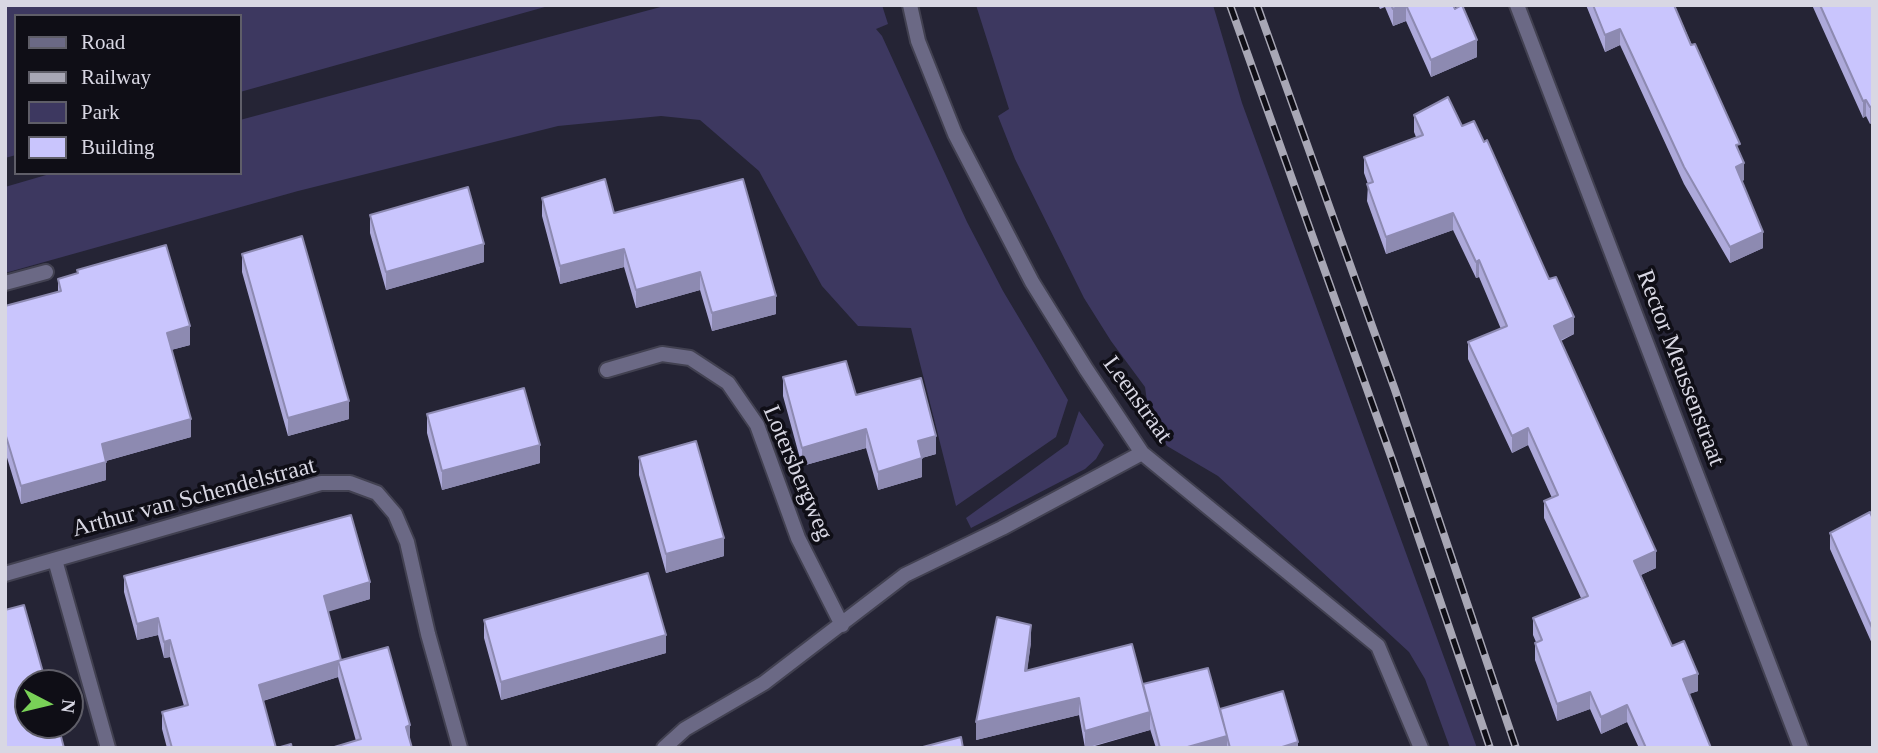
<!DOCTYPE html>
<style>
body{margin:0}
#map{position:relative;width:1878px;height:753px;overflow:hidden;background:#252435;font-family:Georgia,serif}
canvas{display:block}
.frame{position:absolute;inset:0;border:7px solid #d8d7e3;pointer-events:none}
.legend{position:absolute;left:14px;top:14px;width:228px;height:161px;box-sizing:border-box;background:#0f0e16;border:2px solid #5f5e68;margin:0;padding:9px 12px;list-style:none;font-size:21px;color:#d8d7e3}
.legend li{display:flex;align-items:center;gap:14px;height:35px}
.legend b{width:35px;border:2px solid #5f5e68}
.north{position:absolute;left:14px;top:669px;width:70px;height:70px;box-sizing:border-box;background:#0f0e16;border:2px solid #5f5e68;border-radius:50%;rotate:97deg;font-size:19px;font-weight:700;line-height:28px;text-align:center;color:#d8d7e3}
.north::after{content:'';display:block;margin:auto;width:24px;height:32px;background:#79d157;clip-path:polygon(50% 0,100% 100%,50% 72%,0 100%)}
</style>
<div id="map">
<canvas width="1878" height="753"></canvas>
<div class="frame"></div>
<ul class="legend">
<li><b style="height:9px;background:#6b6985"></b>Road</li>
<li><b style="height:9px;background:#a8a7b5"></b>Railway</li>
<li><b style="height:19px;background:#3d3860"></b>Park</li>
<li><b style="height:19px;background:#c9c5fd"></b>Building</li>
</ul>
<div class="north">N</div>
</div>
<script>
const g = document.querySelector('canvas').getContext('2d');
g.lineJoin = 'round';
function paint(path, color) { g.fillStyle = color; g.fill(path, 'evenodd'); }
const poly = rows => new Path2D(rows.map(r => 'M' + r).join(''));
function stroke(path, color, width, dash) { g.strokeStyle = color; g.lineWidth = width; g.lineCap = dash ? 'butt' : 'round'; g.setLineDash(dash || []); g.stroke(path); }
function write(font, color, halo, rows, align = 'center') {
  g.font = font + ' Georgia,serif'; g.lineWidth = 7; g.setLineDash([]); g.textBaseline = 'middle'; g.strokeStyle = halo; g.fillStyle = color; for (const [text, x, y, turn = 0] of rows) {
    g.save(); g.translate(x, y); g.rotate((+turn || 0) * Math.PI / 180); g.textAlign = isNaN(turn) ? turn : align; if (halo) g.strokeText(text, 0, 0); g.fillText(text, 0, 0); g.restore();
  }
}
paint(poly([
 [5,5,552,5,240,92,240,16,16,16,16,155,5,158],
 [668,5,882,5,888,24,876,29,882,36,967,222,1003,291,1068,400,1056,437,956,506,911,328,858,326,822,286,759,171,700,120,661,116,558,126,298,191,5,273,5,187,53,173,240,173,240,120],
 [976,5,1213,5,1242,103,1477,748,1450,748,1425,679,1409,652,1218,476,1167,446,1149,416,1145,387,1111,341,1084,298,1015,159,998,116,1009,109],
 [1079,411,1104,445,1096,459,1085,469,971,528,966,518,1068,444]
]), '#3d3860');
const minor = poly([
 [910,5,918,41,955,134,1032,282,1086,369,1142,453,1378,646,1421,748],
 [1517,5,1801,748],
 [5,283,46,272],
 [607,370,662,354,690,358,728,383,757,425,798,538,842,625],
 [55,560,108,748],
 [5,574,321,483,350,483,377,493,395,514,407,542,428,634,460,748],
 [664,748,685,729,764,683,905,575,1002,528,1142,453]
]);
stroke(minor, '#424151', 18);
stroke(minor, '#6b6985', 14);
const rail = poly([
 [1230,5,1393,462,1490,748],
 [1257,5,1395,390,1516,748]
]);
stroke(rail, '#a8a7b5', 8);
stroke(rail, '#0f0e16', 5, [16]);
paint(poly([
 [1378,5,1453,5,1477,57,1431,77,1406,21,1393,26,1385,7,1380,9],
 [1586,5,1674,5,1740,153,1744,180,1742,181,1763,248,1730,263,1684,184,1620,45,1605,52],
 [1812,5,1873,5,1870,124,1866,116,1863,118],
 [1414,115,1462,126,1574,334,1561,341,1656,568,1641,575,1672,646,1698,691,1689,694,1711,748,1639,748,1627,722,1601,734,1590,709,1557,721,1535,660,1535,643,1536,642,1533,635,1533,618,1581,598,1544,518,1544,501,1552,498,1528,445,1512,453,1468,359,1468,342,1501,329,1479,277,1476,278,1453,230,1386,254,1367,201,1368,184,1364,173,1364,157,1416,137,1414,132],
 [542,198,614,213,776,314,712,331,700,290,636,308,624,267,560,284,542,216],
 [370,215,484,262,386,290,370,233],
 [242,254,349,419,288,436,242,272],
 [77,270,190,345,171,350,191,437,106,461,106,480,21,504,5,451,5,306,58,292,58,279,77,273],
 [1873,298,1873,319,1871,316,1871,299],
 [783,377,856,395,936,454,922,458,922,477,878,490,866,448,802,466,783,396],
 [427,414,540,463,442,490,427,433],
 [639,457,724,556,666,573,639,475],
 [1873,519,1873,646,1830,549,1830,533],
 [124,576,370,599,328,611,341,660,410,725,356,741,338,677,263,701,276,748,167,748,162,729,162,712,184,706,170,657,164,658,158,635,137,640,124,592],
 [484,620,666,653,501,700,484,638],
 [1031,642,1027,670,1143,686,1220,711,1298,748,1156,748,1150,729,1150,730,1088,748,1085,748,1079,715,976,740]
]), '#ada9da');
paint(poly([
 [1402,5,1406,5,1406,21,1393,26,1393,9],
 [1620,29,1620,45,1605,52,1605,35],
 [1477,40,1477,57,1431,77,1431,60],
 [1866,100,1866,116,1863,118,1863,101],
 [1873,106,1873,123,1870,124,1870,107],
 [1744,163,1744,180,1736,184,1736,167],
 [1453,213,1453,230,1386,254,1386,237],
 [1763,232,1763,248,1730,263,1730,247],
 [484,244,484,262,386,290,386,272],
 [624,249,624,267,560,284,560,266],
 [1479,260,1479,277,1476,278,1476,262],
 [700,272,700,290,636,308,636,290],
 [776,296,776,314,712,331,712,313],
 [1574,317,1574,334,1554,343,1554,326],
 [190,326,190,345,167,351,167,333],
 [349,401,349,419,288,436,288,418],
 [191,419,191,437,102,462,102,444],
 [1528,428,1528,445,1512,453,1512,436],
 [866,429,866,448,802,466,802,448],
 [936,436,936,454,918,459,918,441],
 [540,445,540,463,442,490,442,471],
 [922,458,922,477,878,490,878,472],
 [106,462,106,480,21,504,21,486],
 [724,538,724,556,666,573,666,554],
 [1656,551,1656,568,1634,578,1634,561],
 [370,582,370,599,324,613,324,596],
 [158,618,158,635,137,640,137,624],
 [1031,625,1031,642,1025,688,1025,671],
 [666,635,666,653,501,700,501,682],
 [170,640,170,657,164,658,164,642],
 [341,660,338,661,338,677,259,702,259,685],
 [1698,674,1698,691,1683,696,1683,679],
 [1590,692,1590,709,1557,721,1557,704],
 [1079,698,1079,715,976,740,976,722],
 [1627,705,1627,722,1601,734,1601,717],
 [1150,712,1150,730,1085,748,1085,731],
 [410,725,410,742,406,727],
 [1227,736,1227,748,1184,748],
 [1298,742,1298,748,1279,748]
]), '#8d8ab1');
const building = poly([
 [1391,5,1402,5,1393,9,1391,5],
 [1406,5,1453,5,1455,9,1462,5,1477,40,1431,60,1406,5],
 [1593,5,1674,5,1691,45,1695,44,1740,144,1736,145,1744,163,1736,167,1763,232,1730,247,1684,167,1620,29,1605,35,1593,5],
 [1820,5,1873,5,1873,106,1870,107,1866,100,1863,101,1820,5],
 [1448,97,1462,126,1474,121,1484,142,1487,140,1549,279,1556,277,1574,317,1554,326,1656,551,1634,561,1672,646,1684,641,1698,674,1683,679,1711,748,1646,748,1627,705,1601,717,1590,692,1557,704,1535,643,1542,640,1533,618,1588,596,1544,501,1558,495,1528,428,1512,436,1468,342,1507,326,1479,260,1476,262,1453,213,1386,237,1367,184,1373,182,1364,157,1423,135,1414,115,1448,97],
 [605,179,614,213,743,179,776,296,712,313,700,272,636,290,624,249,560,266,542,198,605,179],
 [468,187,484,244,386,272,370,215,468,187],
 [302,236,349,401,288,418,242,254,302,236],
 [166,245,190,326,167,333,191,419,102,444,106,462,21,486,5,433,5,306,61,291,58,279,78,273,77,270,166,245],
 [846,361,856,395,921,378,936,436,918,441,922,458,878,472,866,429,802,448,783,377,846,361],
 [524,388,540,445,442,471,427,414,524,388],
 [696,441,724,538,666,554,639,457,696,441],
 [1870,512,1873,519,1873,630,1830,533,1870,512],
 [351,515,370,582,324,596,341,660,259,685,276,748,172,748,162,712,188,705,170,640,164,642,158,618,137,624,124,576,351,515],
 [648,573,666,635,501,682,484,620,648,573],
 [24,605,46,683,28,683,28,725,58,725,64,748,5,748,5,610,24,605],
 [997,617,1031,625,1025,671,1132,644,1150,712,1085,731,1079,698,976,722,997,617],
 [388,647,410,725,406,727,412,748,331,748,361,739,338,661,388,647],
 [1208,668,1227,736,1184,748,1160,748,1143,684,1208,668],
 [1283,691,1298,742,1279,748,1230,748,1220,709,1283,691],
 [961,737,963,748,919,748,961,737],
 [291,744,292,748,277,748,291,744]
]);
paint(building, '#c9c5fd');
stroke(building, '#8d8ab1', 2);
write('24px', '#d8d7e3', '#0f0e16', [
 ["Rector Meussenstraat",1680,368,69],
 ["Leenstraat",1137,400,54],
 ["Lotersbergweg",797,473,67],
 ["Arthur van Schendelstraat",194,498,-15]
]);
</script>
